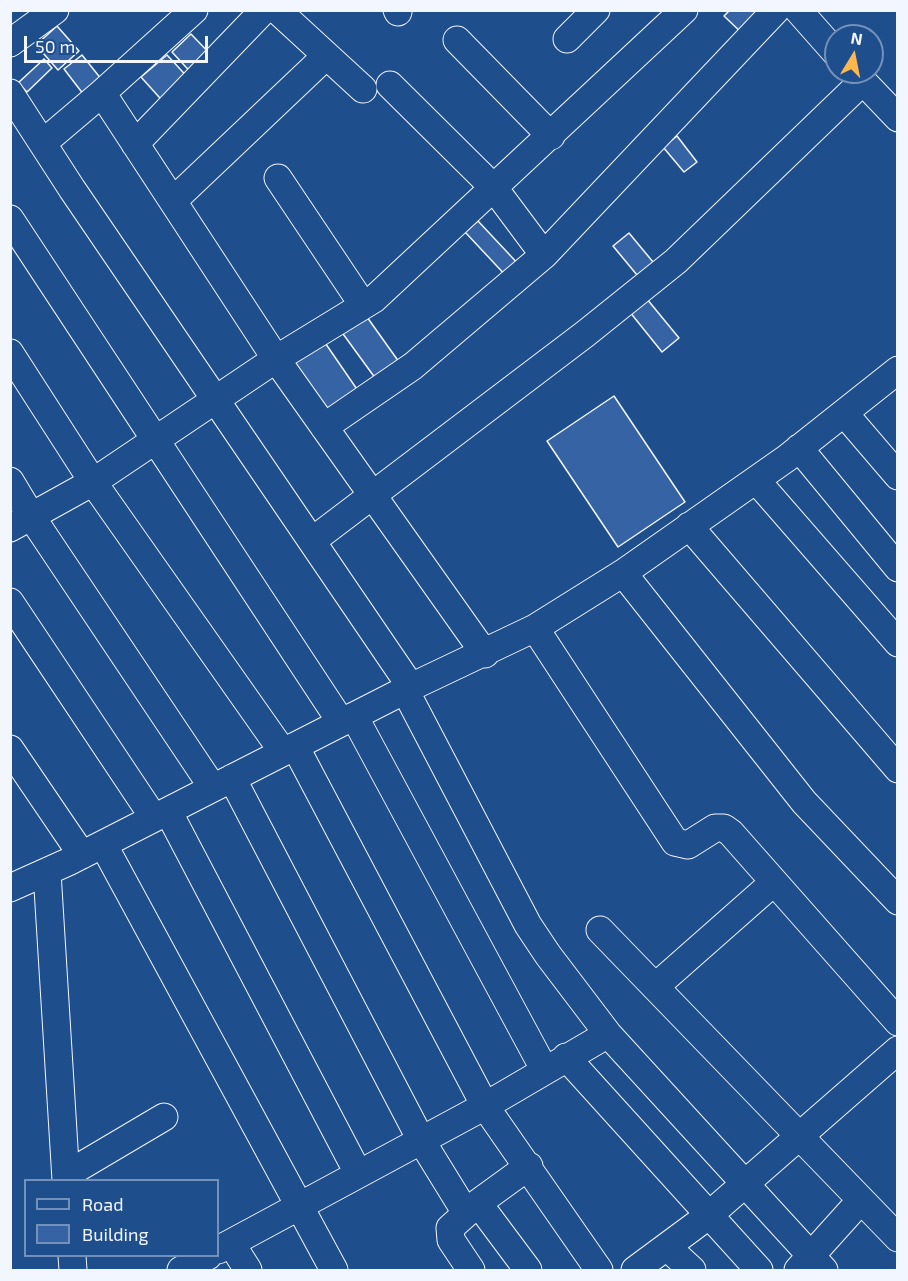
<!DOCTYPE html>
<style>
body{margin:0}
#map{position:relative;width:908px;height:1281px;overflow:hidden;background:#1f4e8c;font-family:"Exo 2",sans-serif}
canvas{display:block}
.frame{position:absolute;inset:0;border:12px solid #f2f6ff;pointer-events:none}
.legend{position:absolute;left:24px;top:1179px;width:195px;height:78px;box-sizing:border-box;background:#1f4e8c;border:2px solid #7391ba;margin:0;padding:8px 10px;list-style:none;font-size:18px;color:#f2f6ff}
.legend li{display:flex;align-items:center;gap:12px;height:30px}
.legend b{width:30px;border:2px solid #7391ba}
.north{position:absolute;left:824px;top:24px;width:60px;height:60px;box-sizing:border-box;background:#1f4e8c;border:2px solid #7391ba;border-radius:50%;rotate:10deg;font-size:16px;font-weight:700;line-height:24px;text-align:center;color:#f2f6ff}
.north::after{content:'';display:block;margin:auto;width:21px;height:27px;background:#ffb74d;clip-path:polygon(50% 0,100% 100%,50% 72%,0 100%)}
.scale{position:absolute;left:24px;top:36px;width:184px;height:27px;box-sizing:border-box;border:3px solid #f2f6ff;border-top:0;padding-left:8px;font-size:18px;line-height:21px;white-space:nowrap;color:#f2f6ff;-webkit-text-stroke:4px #1f4e8c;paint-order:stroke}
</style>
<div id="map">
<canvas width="908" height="1281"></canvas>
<div class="frame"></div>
<ul class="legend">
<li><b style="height:8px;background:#1f4e8c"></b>Road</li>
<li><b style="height:16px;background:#3563a3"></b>Building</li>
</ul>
<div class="north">N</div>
<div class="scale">50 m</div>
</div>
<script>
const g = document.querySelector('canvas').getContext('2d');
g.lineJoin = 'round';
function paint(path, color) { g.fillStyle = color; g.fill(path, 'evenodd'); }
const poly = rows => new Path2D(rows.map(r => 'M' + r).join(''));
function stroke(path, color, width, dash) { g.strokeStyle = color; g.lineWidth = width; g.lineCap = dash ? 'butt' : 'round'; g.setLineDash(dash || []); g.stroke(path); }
const building = poly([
 [730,10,772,10,745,36,724,16,730,10],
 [57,26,79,51,58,70,36,45,57,26],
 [191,34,215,59,196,78,172,52,191,34],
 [82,55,102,80,84,95,64,69,82,55],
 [167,55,194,84,168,107,141,77,167,55],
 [44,59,52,68,27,92,18,83,44,59],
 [677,136,697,162,684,172,663,147,677,136],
 [478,221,522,268,509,279,465,232,478,221],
 [629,233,658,268,642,281,613,246,629,233],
 [642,293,679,338,662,352,625,306,642,293],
 [362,310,404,369,381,386,338,327,362,310],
 [319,334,363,398,333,419,289,354,319,334],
 [614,396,685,502,618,547,547,441,614,396]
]);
paint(building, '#3563a3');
stroke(building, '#f2f6ff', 1.5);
const minor = poly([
 [194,10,102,93,276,359,485,654],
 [277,10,363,89],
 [397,10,398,12],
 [798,10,836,53],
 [567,39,596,10],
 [457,40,551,136],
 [10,43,55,10],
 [854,72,898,118],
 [390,85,494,188,544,255],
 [10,93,72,189,411,687],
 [43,143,102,93],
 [135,144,264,10],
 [278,178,363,305],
 [173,201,326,56],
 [10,219,341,722],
 [10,353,93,482,283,752],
 [844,413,898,476],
 [324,427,413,366,544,255,776,10],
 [799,448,898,568],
 [756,480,898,643],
 [10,481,31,516,213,788],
 [689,526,898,769],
 [10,528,93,482,276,359,374,299,684,10],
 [312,541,585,334,676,261,862,82],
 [623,573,804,802,898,901],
 [10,602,154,818],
 [535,628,675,842,688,845,715,828,724,828,731,833,898,1022],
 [405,690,528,925,548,955,608,1034,824,1270],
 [354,716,544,1069],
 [295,746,485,1106,599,1270],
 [10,749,82,855],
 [232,778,421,1140,466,1213],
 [168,811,358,1173],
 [103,844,334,1270],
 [47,872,66,1180],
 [10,888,68,862,411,687,535,628,623,573,787,458,898,370],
 [600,930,898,1238],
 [655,987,774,882],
 [566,1057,759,1270],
 [66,1175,164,1117],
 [478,1203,528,1270],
 [231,1243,248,1270],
 [667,1247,692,1270],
 [218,1250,485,1106,608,1034],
 [72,1256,73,1270],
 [181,1270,208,1256],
 [471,1270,451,1240,450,1228,478,1203,529,1166],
 [635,1270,708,1216,898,1050],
 [798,1270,861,1200]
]);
stroke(minor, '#f2f6ff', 29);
stroke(minor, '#1f4e8c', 27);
</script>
